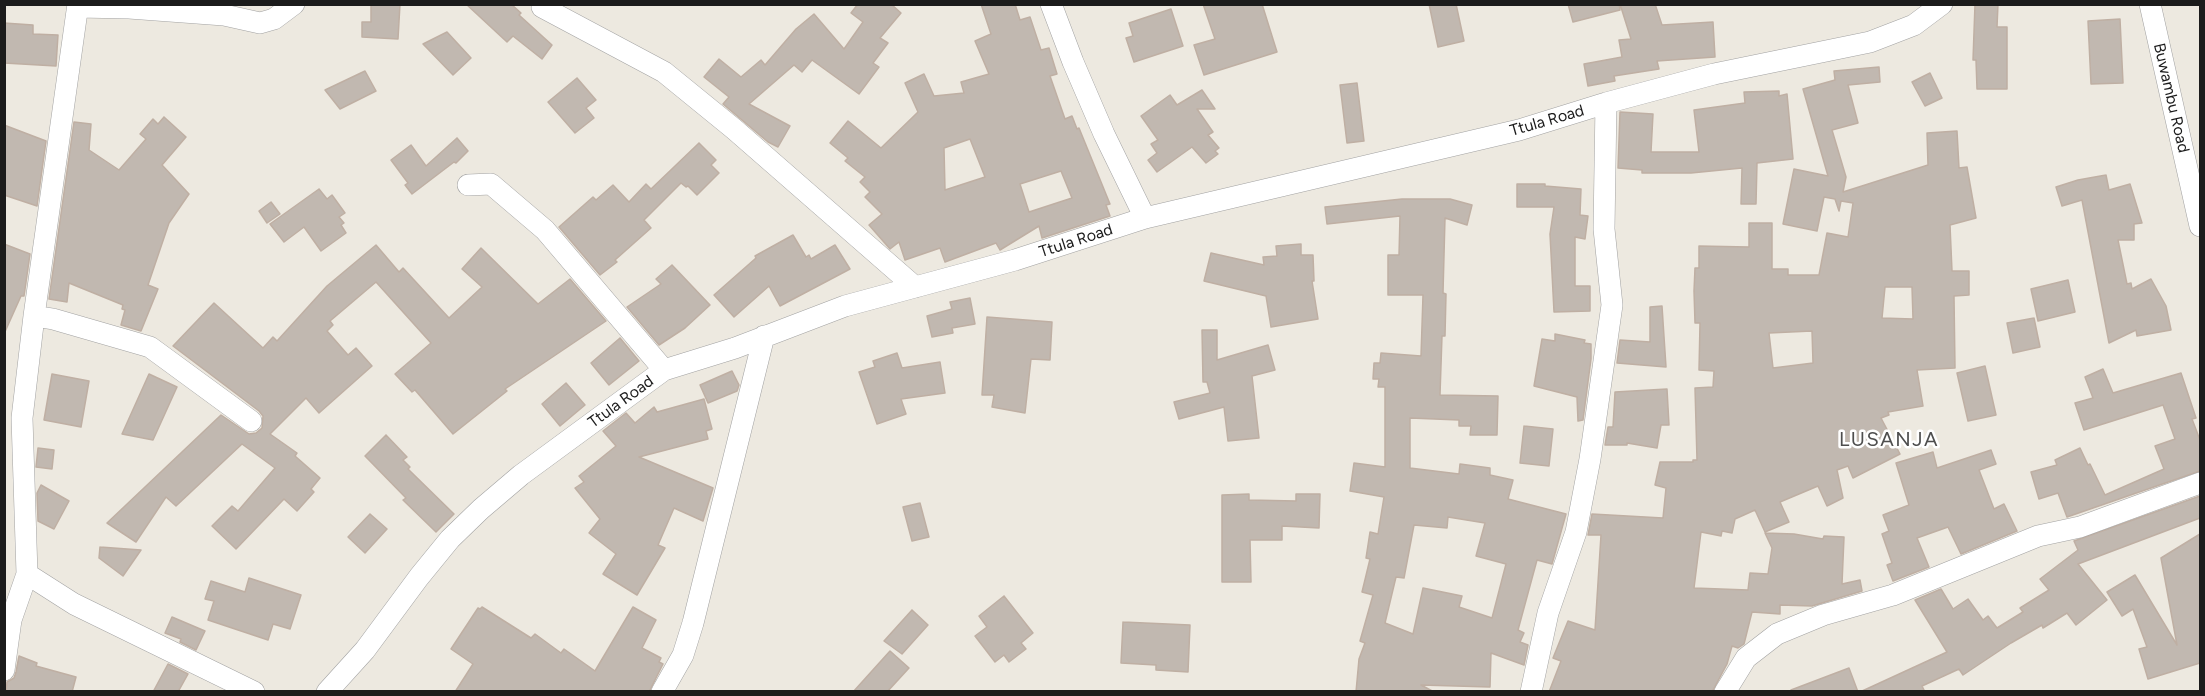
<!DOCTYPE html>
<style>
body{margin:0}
#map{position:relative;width:2205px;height:696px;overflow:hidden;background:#ede9e0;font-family:Figtree,sans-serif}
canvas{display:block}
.frame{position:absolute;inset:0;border:6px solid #1b1b1b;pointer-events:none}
</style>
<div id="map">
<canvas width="2205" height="696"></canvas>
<div class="frame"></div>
</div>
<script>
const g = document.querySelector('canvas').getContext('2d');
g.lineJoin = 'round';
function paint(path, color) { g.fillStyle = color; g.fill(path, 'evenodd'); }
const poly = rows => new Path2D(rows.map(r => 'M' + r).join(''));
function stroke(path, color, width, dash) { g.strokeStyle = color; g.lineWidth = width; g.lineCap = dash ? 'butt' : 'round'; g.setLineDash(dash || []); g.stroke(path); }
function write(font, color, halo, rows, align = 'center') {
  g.font = font + ' Figtree,sans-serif'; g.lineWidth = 5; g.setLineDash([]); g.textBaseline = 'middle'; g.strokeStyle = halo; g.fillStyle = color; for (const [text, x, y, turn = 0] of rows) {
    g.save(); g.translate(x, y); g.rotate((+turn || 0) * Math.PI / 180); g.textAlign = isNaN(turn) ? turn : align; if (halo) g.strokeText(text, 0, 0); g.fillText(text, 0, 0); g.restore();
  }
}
const building = poly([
 [371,4,400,4,398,39,362,37,362,22,371,22,371,4],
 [466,4,511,4,521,13,519,15,552,45,542,59,513,36,507,42,466,4],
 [858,4,891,4,901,13,880,38,888,43,873,63,879,67,859,94,812,60,802,72,794,65,749,104,790,126,778,147,768,142,723,104,729,97,704,77,719,59,741,77,761,60,765,65,796,29,814,14,844,49,863,22,851,13,858,4],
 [981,4,1015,4,1020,20,1030,17,1041,50,1049,48,1057,74,1050,76,1065,119,1072,116,1077,129,1079,128,1110,204,1106,205,1110,216,1042,238,1039,226,1000,250,996,243,945,262,940,248,905,260,899,242,890,249,869,225,882,214,865,197,870,192,860,182,865,177,845,161,848,158,830,143,848,121,881,148,918,112,905,83,924,74,934,96,964,93,961,82,989,74,975,41,991,34,981,4],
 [970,139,985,177,945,190,944,148,970,139],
 [1061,171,1072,198,1029,212,1020,184,1061,171],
 [1203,4,1262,4,1277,52,1204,75,1194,45,1215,39,1203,4],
 [1429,4,1456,4,1464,41,1438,47,1429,4],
 [1568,4,1619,4,1620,10,1573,22,1568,4],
 [1620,4,1655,4,1662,25,1713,22,1715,57,1657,61,1659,69,1614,76,1615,81,1588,86,1584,64,1622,57,1619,40,1631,39,1620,4],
 [1975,4,1998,4,1997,27,2007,27,2007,89,1977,89,1976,60,1973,60,1975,4],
 [1171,9,1183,46,1134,62,1126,38,1133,36,1129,23,1171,9],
 [2120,19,2123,83,2091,84,2088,21,2120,19],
 [4,23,33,25,33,34,58,35,56,66,4,63,4,23],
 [447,32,471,58,453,75,423,44,447,32],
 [1879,67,1880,82,1848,85,1858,123,1832,130,1846,177,1843,192,1928,165,1927,133,1957,131,1959,168,1967,167,1976,218,1950,225,1952,271,1969,271,1969,295,1954,296,1955,368,1917,370,1923,406,1888,412,1889,415,1881,418,1900,454,1853,478,1848,466,1837,470,1843,498,1827,506,1818,486,1780,502,1789,522,1765,532,1755,510,1735,519,1732,533,1722,531,1721,536,1701,532,1694,588,1748,590,1750,573,1768,574,1772,548,1765,533,1794,534,1823,539,1824,536,1844,537,1842,584,1860,580,1862,591,1812,606,1780,605,1780,614,1752,612,1744,644,1738,648,1732,646,1727,664,1712,692,1549,692,1561,661,1553,658,1568,621,1595,630,1601,535,1588,535,1592,514,1663,518,1666,488,1655,485,1660,462,1693,462,1693,460,1697,460,1695,388,1713,387,1714,371,1699,370,1700,323,1695,323,1694,291,1695,268,1699,268,1699,246,1749,247,1749,223,1772,223,1772,269,1788,269,1788,275,1819,275,1827,233,1848,237,1853,203,1841,201,1839,211,1835,199,1824,197,1817,231,1783,224,1794,169,1828,176,1803,89,1835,80,1834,71,1879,67],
 [1885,287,1912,287,1913,319,1882,318,1885,287],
 [1812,331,1813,363,1773,368,1769,333,1812,331],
 [365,71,376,91,340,109,325,90,365,71],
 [1930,73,1942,98,1925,106,1912,82,1930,73],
 [577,78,596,100,586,108,594,118,575,133,548,102,577,78],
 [1357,83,1364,141,1347,143,1340,85,1357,83],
 [1202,90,1215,109,1197,109,1213,132,1208,135,1219,148,1215,151,1218,154,1206,163,1192,147,1157,172,1148,160,1157,153,1151,144,1158,140,1141,116,1170,95,1177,105,1202,90],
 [1779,91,1779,96,1787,94,1793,159,1757,163,1756,204,1741,204,1742,168,1691,173,1642,173,1642,170,1618,168,1620,112,1653,114,1651,152,1699,152,1694,110,1745,103,1744,92,1779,91],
 [164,117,186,137,162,165,189,194,169,223,148,285,158,289,141,331,121,325,125,310,122,309,123,305,69,283,67,302,49,299,74,122,91,124,89,150,119,170,146,139,140,134,153,119,158,124,164,117],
 [4,125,46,141,37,206,4,195,4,125],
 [457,138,468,151,456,163,454,162,412,194,405,185,408,183,391,160,411,145,426,166,457,138],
 [699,143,716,160,711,165,719,173,697,195,688,186,686,187,681,183,644,220,651,228,615,260,617,262,600,275,559,227,593,197,596,200,613,185,629,202,646,184,651,189,699,143],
 [2106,175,2109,190,2130,184,2142,223,2134,224,2134,240,2118,240,2127,284,2131,283,2132,289,2151,279,2166,306,2171,330,2137,336,2136,330,2109,343,2082,200,2062,206,2056,187,2078,180,2106,175],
 [1517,184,1545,184,1545,186,1581,189,1580,215,1588,216,1585,239,1575,237,1575,286,1590,286,1590,311,1554,312,1550,234,1554,207,1517,207,1517,184],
 [319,189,327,199,332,195,345,213,339,217,344,223,341,225,346,233,321,251,304,227,284,242,270,224,319,189],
 [1402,199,1450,199,1472,205,1467,225,1445,218,1443,293,1446,294,1445,336,1442,336,1440,395,1498,396,1497,435,1470,435,1471,426,1459,426,1459,420,1410,418,1410,468,1459,474,1460,464,1490,468,1490,475,1513,480,1508,499,1566,514,1552,564,1537,560,1518,630,1524,633,1520,642,1528,645,1524,665,1491,653,1490,687,1421,685,1434,692,1356,692,1359,659,1365,643,1360,641,1373,595,1362,592,1370,559,1366,558,1370,532,1378,534,1384,497,1350,491,1354,463,1385,467,1385,387,1378,387,1379,379,1373,379,1374,363,1380,363,1381,353,1421,356,1423,295,1388,295,1388,255,1399,255,1400,216,1327,224,1325,207,1402,199],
 [1448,517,1485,523,1476,556,1506,564,1492,618,1459,607,1462,596,1423,588,1413,634,1385,623,1396,577,1404,578,1414,525,1447,528,1448,517],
 [271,202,280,214,267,223,259,211,271,202],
 [793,235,806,257,809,255,811,259,835,245,850,269,780,306,769,286,734,317,714,295,756,258,755,256,793,235],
 [4,244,30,254,24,296,21,296,4,334,4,244],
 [1301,244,1301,255,1313,255,1314,281,1312,281,1318,319,1271,327,1266,296,1204,281,1211,253,1264,265,1263,257,1277,256,1276,246,1301,244],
 [376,245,399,272,403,268,449,318,482,287,462,269,481,248,538,304,570,279,606,321,505,389,507,391,453,434,415,390,412,392,395,374,431,343,376,282,330,321,333,325,327,331,348,355,356,348,372,366,319,413,306,398,270,434,297,453,295,456,320,478,311,489,314,492,297,511,284,499,236,549,212,526,232,506,238,511,275,468,242,444,176,506,166,497,136,542,107,523,221,415,249,434,256,433,262,428,263,416,259,411,173,346,214,303,263,348,273,337,277,341,327,286,376,245],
 [672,265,710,305,685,328,659,345,627,307,661,284,656,279,672,265],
 [2068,280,2075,312,2038,321,2031,289,2068,280],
 [970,298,975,324,952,328,953,333,932,337,927,316,952,309,950,302,970,298],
 [1662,306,1666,367,1617,363,1620,340,1650,342,1650,307,1662,306],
 [987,317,1052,322,1050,360,1031,359,1025,413,992,407,994,395,982,395,987,317],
 [2034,318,2040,347,2013,353,2007,323,2034,318],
 [1202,330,1217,330,1217,360,1268,345,1275,370,1252,376,1259,438,1228,441,1224,407,1179,419,1174,402,1210,393,1207,382,1203,382,1202,330],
 [1555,334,1585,340,1584,343,1591,344,1591,359,1583,420,1578,421,1577,397,1534,386,1542,339,1555,341,1555,334],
 [620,338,639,361,609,385,591,363,620,338],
 [897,353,902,368,940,362,945,393,901,399,906,414,877,424,859,372,875,367,873,361,897,353],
 [1985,366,1996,415,1968,421,1957,373,1985,366],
 [2103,369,2113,393,2181,373,2196,418,2192,419,2200,440,2200,471,2067,517,2058,493,2039,499,2031,472,2057,465,2055,460,2080,448,2088,465,2090,464,2105,495,2164,469,2155,446,2175,439,2163,405,2084,430,2075,403,2093,398,2085,377,2103,369],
 [732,371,739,385,737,391,708,403,700,385,732,371],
 [52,374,89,381,81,427,44,420,52,374],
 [149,374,177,387,153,440,122,434,149,374],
 [566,383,585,405,560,426,542,404,566,383],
 [1667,389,1669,425,1661,425,1657,448,1627,443,1627,445,1605,445,1608,427,1613,427,1615,392,1667,389],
 [704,399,712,429,706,431,708,439,639,457,713,488,703,521,674,508,658,545,665,548,637,595,603,574,616,554,589,533,600,519,575,488,584,482,579,476,616,446,603,431,626,413,635,423,654,407,657,412,704,399],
 [1524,426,1553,429,1549,466,1520,463,1524,426],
 [386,435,407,457,403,460,410,467,408,469,454,514,436,532,403,500,406,498,365,456,386,435],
 [38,448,54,450,52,469,36,467,38,448],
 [1991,450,1996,464,1979,470,1994,509,2004,504,2017,531,1961,554,1948,527,1917,538,1929,567,1893,581,1887,565,1892,563,1882,534,1889,531,1883,515,1909,505,1896,463,1933,452,1937,468,1991,450],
 [41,485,69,501,54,529,38,521,37,493,41,485],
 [1249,494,1249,500,1296,501,1296,494,1320,494,1319,528,1282,526,1282,540,1250,540,1251,582,1222,582,1222,495,1249,494],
 [2200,496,2200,518,2078,564,2107,600,2076,625,2067,613,2043,628,2042,625,2011,643,1963,675,1959,669,1922,686,1925,692,1860,692,1947,652,1915,600,1941,589,1953,609,1968,599,1983,620,1988,616,1997,628,2023,612,2020,608,2049,590,2040,579,2078,550,2074,541,2200,496],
 [920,503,929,537,912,541,903,507,920,503],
 [370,514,387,529,365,553,348,537,370,514],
 [2200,534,2200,663,2148,679,2139,649,2147,647,2133,609,2122,616,2107,592,2135,575,2177,645,2161,558,2200,534],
 [100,547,141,550,123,576,99,558,100,547],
 [249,578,301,595,290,629,273,624,268,640,208,620,214,601,205,599,211,581,245,592,249,578],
 [1004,596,1033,633,1021,643,1026,649,1009,662,1004,655,995,662,975,636,987,627,979,616,1004,596],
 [482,607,531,638,535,634,561,653,564,649,595,671,633,607,656,620,642,648,661,658,659,662,663,664,649,692,455,692,473,664,451,649,478,608,480,609,482,607],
 [912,610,928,625,902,654,884,641,912,610],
 [172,617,205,631,196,650,180,642,181,639,165,633,172,617],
 [1123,622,1190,625,1188,672,1156,670,1156,665,1121,663,1123,622],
 [890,651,909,668,887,692,853,692,890,651],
 [19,656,37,663,36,666,76,677,72,692,6,692,7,682,14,678,16,672,19,656],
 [168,664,188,674,178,692,153,692,168,664],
 [1849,668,1858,692,1791,692,1791,690,1849,668]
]);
paint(building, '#c1b8b0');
stroke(building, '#bfafa3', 1.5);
const minor = poly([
 [1051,4,1073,62,1104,134,1145,218],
 [2150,4,2200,226],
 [78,7,129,8,224,15,260,23,274,19,294,4],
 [542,7,664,72,734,129,915,287],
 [468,185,491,184,545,230,664,370],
 [34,316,53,319,150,347,251,421],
 [27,574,74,604,254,692],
 [4,670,11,620,27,574,22,418,34,316,78,4],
 [327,692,365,650,419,577,450,539,481,509,521,475,664,370,735,348,845,306,1015,260,1145,218,1519,130,1606,103,1714,74,1870,42,1914,25,1942,4],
 [662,692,683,655,693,623,764,336],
 [1531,692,1548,613,1576,532,1590,459,1612,305,1604,229,1606,103],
 [1725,692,1746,658,1777,634,1823,615,1893,595,2038,536,2080,527,2200,483]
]);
stroke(minor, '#a2a2a2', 22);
stroke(minor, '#fff', 21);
write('16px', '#1b1b1b', '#fff', [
 ["Buwambu Road",2171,98,77],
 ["Ttula Road",1547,121,-16],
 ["Ttula Road",1076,241,-18],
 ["Ttula Road",621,402,-36]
]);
g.letterSpacing = '1.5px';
write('20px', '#4e4e4e', '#fff', [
 ["LUSANJA",1889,440]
]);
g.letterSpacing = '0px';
</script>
